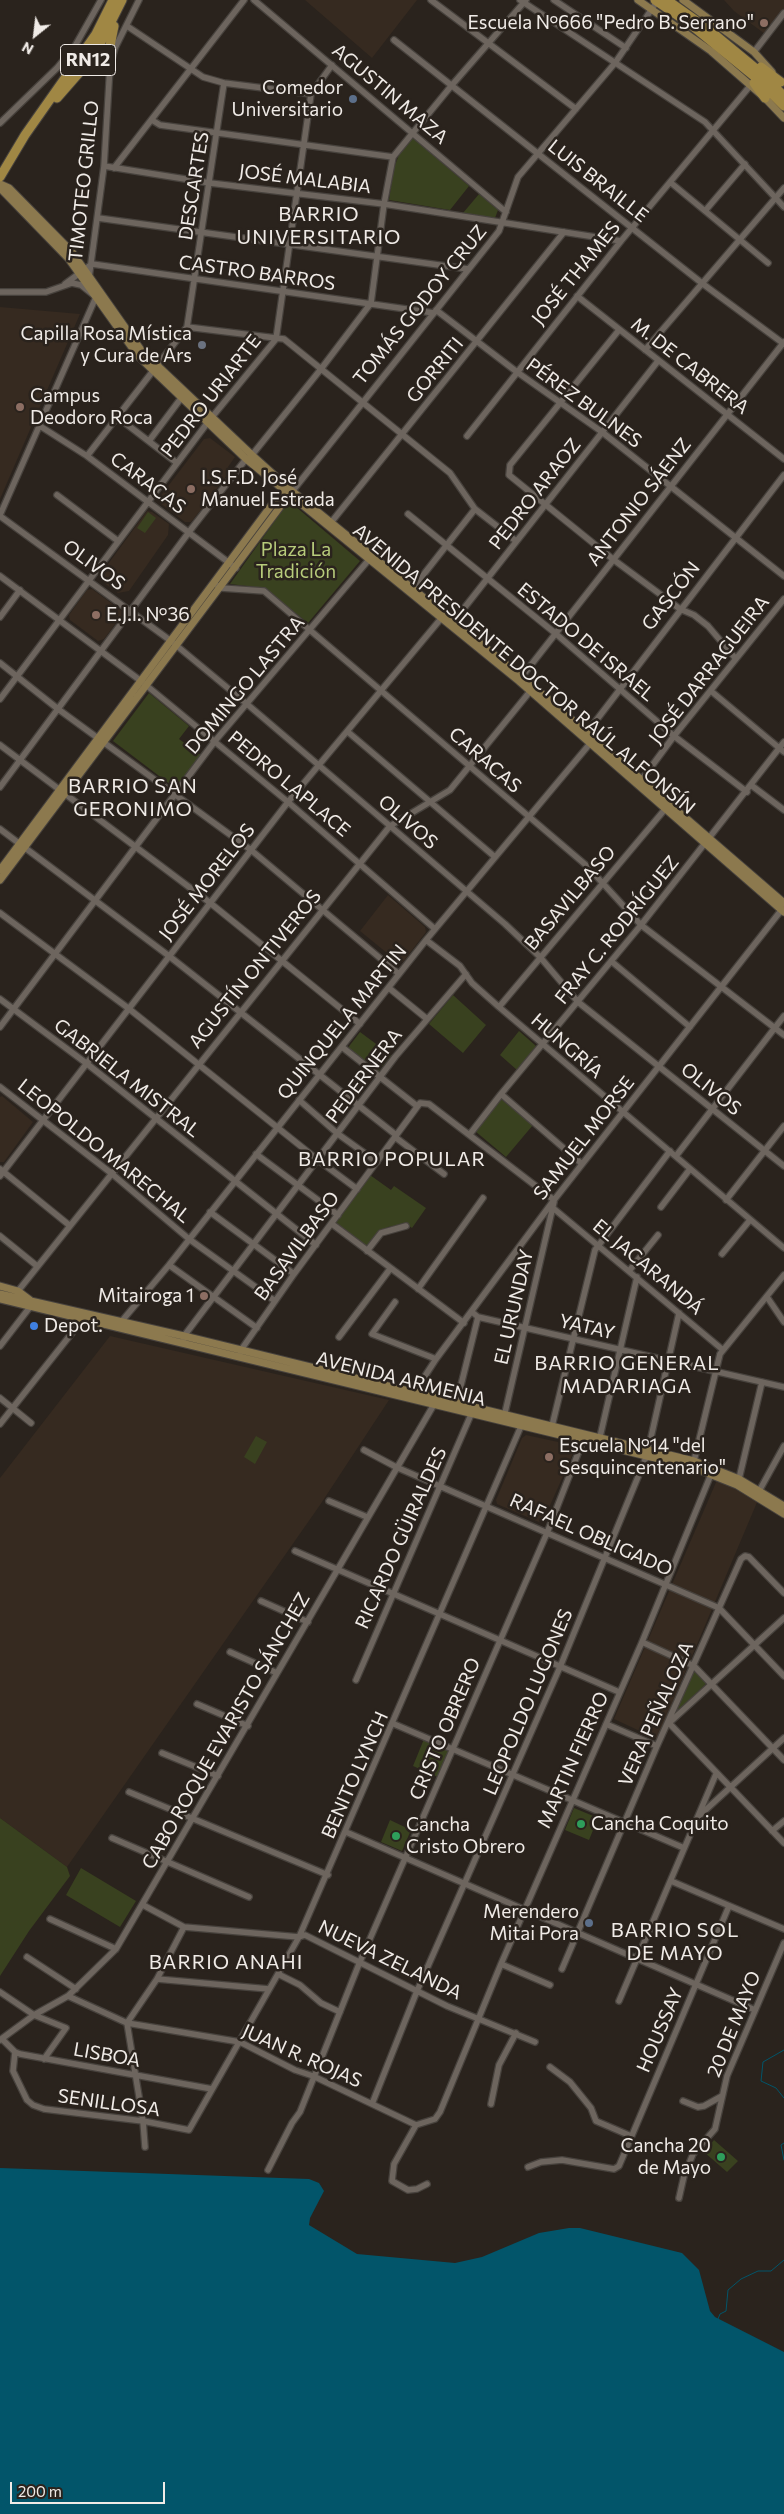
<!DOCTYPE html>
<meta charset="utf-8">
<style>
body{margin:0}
#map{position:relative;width:784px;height:2514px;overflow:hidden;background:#2a231d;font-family:Commissioner,sans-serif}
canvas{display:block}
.north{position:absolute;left:10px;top:10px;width:50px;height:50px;-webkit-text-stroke:4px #2a231d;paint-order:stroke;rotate:209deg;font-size:14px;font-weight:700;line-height:20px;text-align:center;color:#f0ebe7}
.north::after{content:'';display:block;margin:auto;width:18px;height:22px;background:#f0ebe7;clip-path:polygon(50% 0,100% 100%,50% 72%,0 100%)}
.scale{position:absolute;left:10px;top:2482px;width:155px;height:22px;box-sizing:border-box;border:2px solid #f0ebe7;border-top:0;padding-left:6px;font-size:15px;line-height:18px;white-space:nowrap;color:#f0ebe7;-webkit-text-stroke:4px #2a231d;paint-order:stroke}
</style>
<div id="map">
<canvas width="784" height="2514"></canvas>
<div class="north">N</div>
<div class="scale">200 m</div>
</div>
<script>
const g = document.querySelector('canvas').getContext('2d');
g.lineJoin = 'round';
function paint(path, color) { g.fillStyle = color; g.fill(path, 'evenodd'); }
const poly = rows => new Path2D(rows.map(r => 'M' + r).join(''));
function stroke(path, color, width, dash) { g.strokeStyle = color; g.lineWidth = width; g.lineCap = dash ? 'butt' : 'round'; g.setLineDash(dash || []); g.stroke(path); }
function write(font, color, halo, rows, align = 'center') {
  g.font = font + ' Commissioner,sans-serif'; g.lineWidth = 5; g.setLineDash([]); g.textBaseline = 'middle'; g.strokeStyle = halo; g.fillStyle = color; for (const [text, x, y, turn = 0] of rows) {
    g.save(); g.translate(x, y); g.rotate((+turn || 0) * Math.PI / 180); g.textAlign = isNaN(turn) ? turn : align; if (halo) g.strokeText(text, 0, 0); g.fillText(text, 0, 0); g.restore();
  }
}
paint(poly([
 [305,0,417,0,372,58],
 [724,0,784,0,784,9,765,34,734,11],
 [0,307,80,314,0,499],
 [210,438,235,457,228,467,231,470,200,511,191,522,185,522,160,503,159,498,204,439],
 [147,511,152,512,169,524,168,535,129,591,118,593,100,580,100,575],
 [92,589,122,611,122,615,104,639,98,641,70,620,69,615,87,590],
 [388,895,425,927,426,932,403,962,398,962,360,931],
 [2,1096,33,1122,4,1162,0,1162,0,1097],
 [110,1336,389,1400,320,1505,67,1867,0,1818,0,1478],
 [526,1435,572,1445,575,1449,544,1519,539,1522,497,1504,496,1500,522,1438],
 [717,1480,758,1500,657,1739,614,1719]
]), '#362a20');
paint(poly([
 [413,138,469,186,450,210,389,200,394,168,400,152],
 [479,194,498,210,495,218,463,213],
 [289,501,360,561,308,623,264,588,230,584],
 [148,512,156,518,145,533,137,528],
 [149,693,189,726,179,739,201,755,175,788,113,741],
 [453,995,486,1025,463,1053,429,1024],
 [519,1031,536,1046,517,1070,500,1055],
 [360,1032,391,1055,378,1072,347,1049],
 [501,1099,533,1125,506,1157,475,1131],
 [370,1175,391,1190,394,1186,426,1208,412,1228,406,1224,388,1227,380,1232,368,1247,335,1222],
 [256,1436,267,1442,255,1464,244,1457],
 [694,1671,708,1682,674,1714],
 [424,1739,450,1751,438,1777,413,1766],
 [574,1808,598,1818,589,1840,565,1830],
 [0,1818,67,1867,70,1876,29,1931,0,1976],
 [390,1820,411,1830,402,1851,381,1842],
 [81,1868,136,1901,120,1927,66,1895],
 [714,2140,738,2161,727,2172,704,2152]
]), '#39411f');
paint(poly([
 [0,2168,309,2179,319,2183,324,2191,310,2218,309,2225,357,2254,455,2263,482,2257,539,2233,569,2228,580,2228,682,2253,699,2270,710,2311,715,2317,784,2352,784,2514,0,2514]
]), '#02556a');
stroke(poly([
 [784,2050,763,2062,761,2081,776,2088,784,2098],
 [784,2143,781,2145,784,2160],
 [718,2319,720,2314,726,2311,728,2290,741,2279,758,2271,771,2271,784,2260]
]), '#02556a', 1);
const minor = poly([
 [254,0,506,212],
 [431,0,576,109],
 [520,0,705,122,784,207],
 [554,0,626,48],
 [127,26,203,77,224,83,311,94],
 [394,40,703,284,784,344],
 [754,52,784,13],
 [152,120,160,125,393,157],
 [0,123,57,68,75,46,101,0],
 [104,166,210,183,384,204,621,241],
 [114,168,244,0],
 [670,182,768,263],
 [705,211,745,164],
 [98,218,468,269],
 [89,278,104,166,110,66,115,48,139,0],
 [65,284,92,264,434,313],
 [0,292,46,292,72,283,81,285,96,297,0,515],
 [577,296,784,459],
 [436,310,517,372,602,432,784,576],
 [187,327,284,339,450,473,475,509,516,541],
 [619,330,510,465,509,475,614,560,680,609,694,615,708,626,736,659],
 [645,350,784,188],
 [116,416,177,463],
 [40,426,87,456,236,568],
 [467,436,621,241,750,86],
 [149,441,182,397],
 [87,456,187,327,224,83],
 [291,493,499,231,518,177,615,63,658,0],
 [57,495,118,541],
 [408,514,555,633,674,736,747,792],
 [0,516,171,641,247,704,505,924,540,957,578,1002,784,1166],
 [329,525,564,232],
 [0,576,141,681,288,802,435,929],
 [215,584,221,588,264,591,587,866,641,925,784,1035],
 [413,588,475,509],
 [0,617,20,590],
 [454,621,658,361],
 [0,663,58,709,251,850,399,974],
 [520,679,784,342],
 [711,691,784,752],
 [0,699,208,422,276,339,311,94,332,65],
 [348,732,495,857],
 [585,735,784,475],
 [0,745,209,902,360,1024],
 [640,782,674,736,784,599],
 [751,785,784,810],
 [0,787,192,528,246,459,252,455,321,369,371,303,384,204,393,157,452,85,526,0],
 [0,829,169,956,396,1135],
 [0,913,128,1008,318,1160,357,1189],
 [426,940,460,966,472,983,499,1007,784,1248],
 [611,961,690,1027],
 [389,988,427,1019],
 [0,999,86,1063,316,1245],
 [499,1007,666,808],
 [0,1027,215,741,372,556],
 [342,1047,417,1106],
 [0,1087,111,1173,189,1239,275,1301],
 [501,1094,582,1164],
 [299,1100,338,1134,377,1162],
 [470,1134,501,1094,641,925,784,742],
 [395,1137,444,1174],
 [256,1154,338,1215],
 [676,1156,784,1016],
 [0,1169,69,1225],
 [0,1176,288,802,444,615],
 [726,1200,784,1126],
 [661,1207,690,1169],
 [553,1208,723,1350],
 [210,1212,294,1274],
 [332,1224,464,1323],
 [0,1236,37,1266],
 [367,1251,381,1233,406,1226],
 [722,1254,750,1220],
 [169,1265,257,1328],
 [629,1271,658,1235],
 [418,1289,483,1198],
 [18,1291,390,826,450,790,532,689],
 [767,1297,784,1322],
 [395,1302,372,1334,436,1359],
 [472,1312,478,1317,784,1387],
 [120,1325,121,1322,169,1265,426,940,593,740],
 [339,1337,390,1269],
 [183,1343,184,1336,395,1057,466,974],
 [0,1346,30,1307],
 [240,1356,241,1350,294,1274,420,1103,429,1104,554,1200],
 [412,1396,436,1359,554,1200,783,908],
 [0,1398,31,1423],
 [456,1405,478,1317],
 [504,1417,554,1202],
 [0,1424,83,1319],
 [551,1430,595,1250,670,1151],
 [599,1441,637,1277],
 [364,1450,396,1467,719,1608,784,1676],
 [693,1465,720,1354,784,1275],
 [738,1483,762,1382],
 [758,1493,784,1446],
 [329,1501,367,1517],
 [295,1551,619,1692],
 [261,1601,308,1622],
 [784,1618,669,1723,784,1843],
 [642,1642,694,1666,784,1760],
 [230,1652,277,1673],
 [356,1680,473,1410],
 [197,1704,248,1726],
 [394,1724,684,1848],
 [606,1724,657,1746],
 [162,1753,218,1776],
 [129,1792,328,1875],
 [699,1816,784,1738],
 [772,1831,784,1821],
 [346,1832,755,2010],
 [112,1838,249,1897],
 [671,1881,784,1929],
 [143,1905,184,1927,299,1937,305,1935,447,2006,535,2042],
 [50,1919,116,1949],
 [27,1957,76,1989],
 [501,1964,550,1985],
 [562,1969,657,1746,741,1559,745,1556,749,1557,784,1593],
 [278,1974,300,1985,321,2003,340,2012],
 [157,1979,269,1989],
 [0,1992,34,2015,66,2028,44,2059],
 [68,1996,127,2023,240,2042,295,2070,313,2076,416,2125,435,2119,440,2112,501,1964,642,1642,712,1472],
 [619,2001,716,1774],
 [2,2039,15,2052,20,2054,212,2089],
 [0,2040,34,2015,68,1996,116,1949,436,1401],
 [15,2052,13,2071,27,2100,33,2105,44,2109,143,2121,189,2130,299,1937,522,1424],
 [550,2067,570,2082,591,2108,596,2121,631,2136],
 [683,2101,698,2107,704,2106,722,2096],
 [372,2104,417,1991,560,1667,647,1455,679,1313],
 [491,2104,499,2065,516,2033],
 [416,2125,394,2164,392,2181,408,2190,417,2189,427,2184],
 [145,2147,143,2121,127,2023,157,1979,184,1927],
 [528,2167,541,2162,562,2160,614,2169,619,2166,729,1906],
 [268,2170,292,2123,300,2112,359,1964,547,1533,584,1438],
 [679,2198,684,2176,693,2154,715,2129,727,2076,784,1943]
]);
const major = poly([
 [638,0,711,51,765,98,784,118],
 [683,0,754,52,772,72],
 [0,184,9,188,72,252,141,350,252,455,292,491,534,687,784,903],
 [0,188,68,258,138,356,246,459,519,681,784,912],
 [0,870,285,487],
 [0,880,289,495],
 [0,1286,18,1291,30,1300],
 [0,1294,184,1336,694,1461,739,1479,784,1506],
 [0,1299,692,1467,737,1485,784,1514]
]);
const highway = poly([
 [655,0,690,24,755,77,784,106],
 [667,0,708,29,760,72,784,96],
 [110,66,110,46,114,26],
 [761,67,781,82],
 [754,83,765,98],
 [57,98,78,74,101,42,122,0],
 [0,177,25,135,96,34,113,0]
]);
stroke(minor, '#47423d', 8);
stroke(major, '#47423d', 9);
stroke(highway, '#47423d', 11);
stroke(minor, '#6d655e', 5.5);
stroke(major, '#8c794e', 7);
stroke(highway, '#a08744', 9);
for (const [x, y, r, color] of [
 [764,23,5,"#8d6e63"],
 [353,99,5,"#5c6f8a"],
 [202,345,5,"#6b7280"],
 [20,407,5,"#8d6e63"],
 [191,489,5,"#8d6e63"],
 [96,615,5,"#8d6e63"],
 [204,1296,5,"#8d6e63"],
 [34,1326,5,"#3f7fe0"],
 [549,1457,5,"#8d6e63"],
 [581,1824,5,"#2e9e5b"],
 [396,1836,5,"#2e9e5b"],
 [589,1923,5,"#5c6f8a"],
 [721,2157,5,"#2e9e5b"]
]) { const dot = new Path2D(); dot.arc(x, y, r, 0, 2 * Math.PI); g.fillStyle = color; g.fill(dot); stroke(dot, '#2a231d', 2); }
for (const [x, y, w] of [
 [88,60,55]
]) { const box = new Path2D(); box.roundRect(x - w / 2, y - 15.5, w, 31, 4); g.fillStyle = '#2a231d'; g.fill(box); stroke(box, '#f0ebe7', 1); }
write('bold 18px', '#f0ebe7', null, [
 ["RN12",88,60]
]);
write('19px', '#f0ebe7', '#2a231d', [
 ["Escuela Nº666 \"Pedro B. Serrano\"",754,23,"right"],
 ["Comedor",343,88,"right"],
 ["Universitario",343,110,"right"],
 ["Capilla Rosa Mística",192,334,"right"],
 ["y Cura de Ars",192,356,"right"],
 ["Campus",30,396],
 ["Deodoro Roca",30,418],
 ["I.S.F.D. José",201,478],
 ["Manuel Estrada",201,500],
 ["E.J.I. Nº36",106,615],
 ["Mitairoga 1",194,1296,"right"],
 ["Depot.",44,1326],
 ["Escuela Nº14 \"del",559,1446],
 ["Sesquincentenario\"",559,1468],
 ["Cancha Coquito",591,1824],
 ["Cancha",406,1825],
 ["Cristo Obrero",406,1847],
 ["Merendero",579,1912,"right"],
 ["Mitai Pora",579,1934,"right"],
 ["Cancha 20",711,2146,"right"],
 ["de Mayo",711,2168,"right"]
], 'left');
write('19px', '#f0ebe7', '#2a231d', [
 ["AGUSTIN MAZA",390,94,40],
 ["JOSÉ MALABIA",305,179,7],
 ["TIMOTEO GRILLO",84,181,-84],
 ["LUIS BRAILLE",598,181,38],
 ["DESCARTES",194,186,-81],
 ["CASTRO BARROS",257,273,8],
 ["JOSÉ THAMES",576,273,-51],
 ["TOMÁS GODOY CRUZ",420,305,-51],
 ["M. DE CABRERA",690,366,38],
 ["GORRITI",435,370,-51],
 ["PEDRO URIARTE",211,396,-52],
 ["PÉREZ BULNES",584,403,36],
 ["CARACAS",148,483,37],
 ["PEDRO ARAOZ",535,494,-52],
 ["ANTONIO SÁENZ",639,502,-52],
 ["OLIVOS",94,565,36],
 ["GASCÓN",671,596,-52],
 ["ESTADO DE ISRAEL",586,642,40],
 ["AVENIDA PRESIDENTE DOCTOR RAÚL ALFONSÍN",524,669,40],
 ["JOSÉ DARRAGUEIRA",709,670,-52],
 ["DOMINGO LASTRA",245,685,-50],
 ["CARACAS",485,760,41],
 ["PEDRO LAPLACE",289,784,40],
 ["OLIVOS",408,822,41],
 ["JOSÉ MORELOS",207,882,-52],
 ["BASAVILBASO",570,898,-50],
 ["FRAY C. RODRÍGUEZ",617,930,-51],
 ["AGUSTÍN ONTIVEROS",255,969,-51],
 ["QUINQUELA MARTIN",342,1022,-51],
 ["HUNGRÍA",567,1046,41],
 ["PEDERNERA",364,1076,-53],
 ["GABRIELA MISTRAL",127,1078,38],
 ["OLIVOS",711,1089,39],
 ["SAMUEL MORSE",584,1138,-52],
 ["LEOPOLDO MARECHAL",104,1151,39],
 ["BASAVILBASO",297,1246,-54],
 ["EL JACARANDÁ",648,1267,40],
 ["EL URUNDAY",514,1307,-77],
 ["YATAY",587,1327,13],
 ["AVENIDA ARMENIA",401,1379,14],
 ["RAFAEL OBLIGADO",591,1535,24],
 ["RICARDO GÜIRALDES",401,1538,-66],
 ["LEOPOLDO LUGONES",528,1702,-67],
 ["VERA PEÑALOZA",656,1714,-66],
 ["CRISTO OBRERO",445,1729,-67],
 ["CABO ROQUE EVARISTO SÁNCHEZ",226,1731,-60],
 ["MARTIN FIERRO",573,1760,-66],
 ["BENITO LYNCH",355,1775,-66],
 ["NUEVA ZELANDA",390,1960,26],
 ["20 DE MAYO",734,2024,-68],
 ["HOUSSAY",660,2030,-67],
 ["LISBOA",107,2055,10],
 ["JUAN R. ROJAS",302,2056,24],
 ["SENILLOSA",109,2103,8]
]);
write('19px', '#b7cb7b', '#2a231d', [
 ["Plaza La",296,550],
 ["Tradición",296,572]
]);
g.letterSpacing = '1px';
write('20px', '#f0ebe7', '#2a231d', [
 ["BARRIO",319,214],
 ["UNIVERSITARIO",319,237],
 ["BARRIO SAN",133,786],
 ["GERONIMO",133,809],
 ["BARRIO POPULAR",392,1159],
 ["BARRIO GENERAL",627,1363],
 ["MADARIAGA",627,1386],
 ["BARRIO SOL",675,1930],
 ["DE MAYO",675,1953],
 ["BARRIO ANAHI",226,1962]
]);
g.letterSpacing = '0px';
</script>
